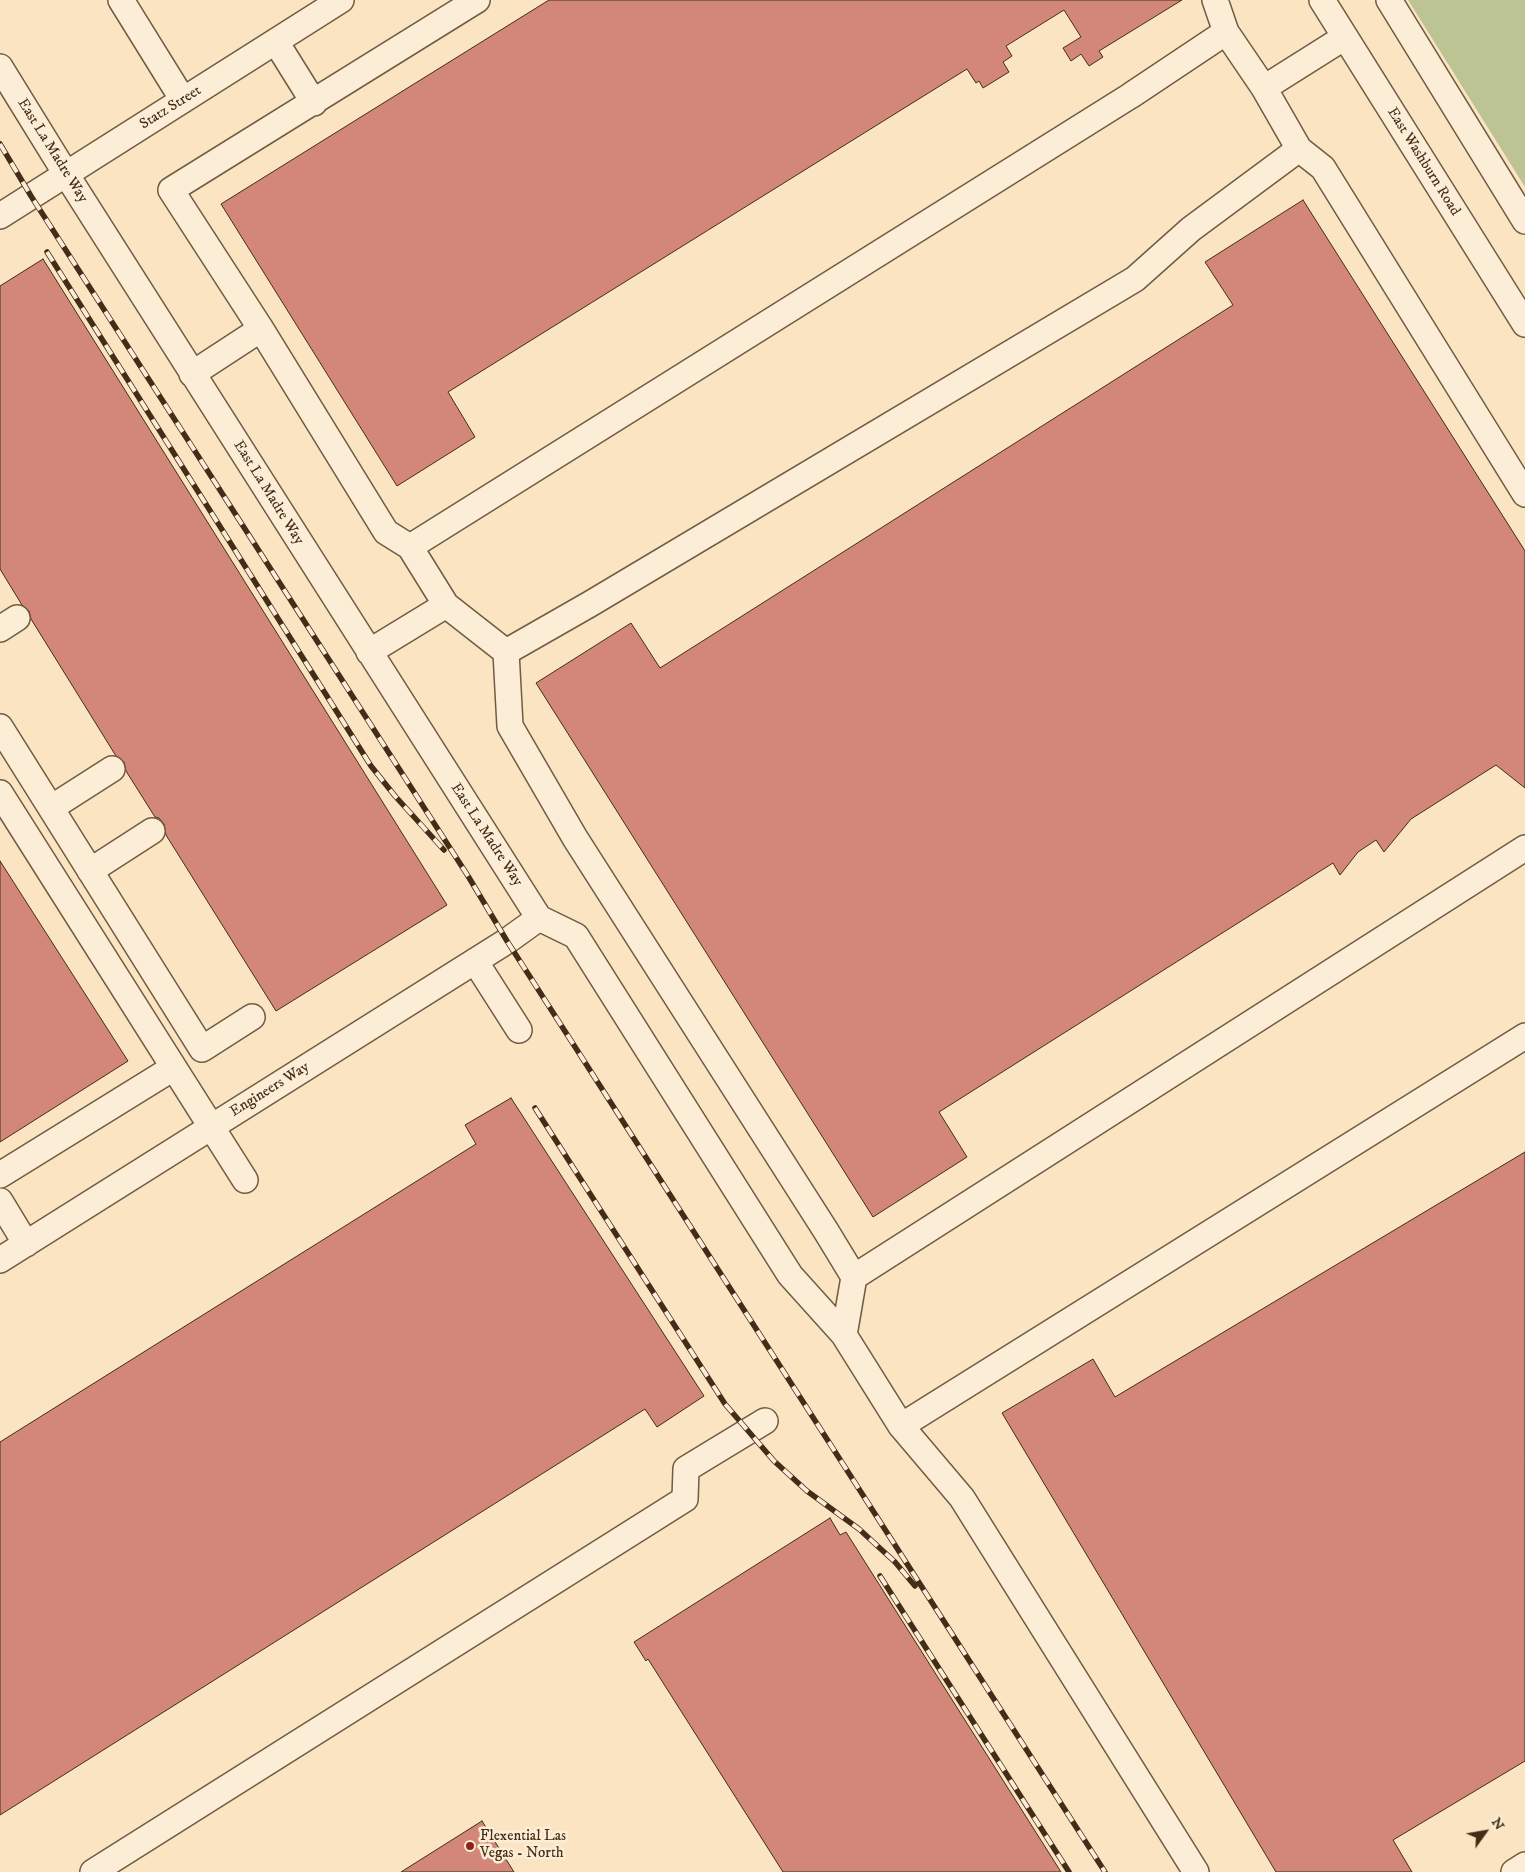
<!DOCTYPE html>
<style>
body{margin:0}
#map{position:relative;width:1525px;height:1872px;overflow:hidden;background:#fbe4c2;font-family:"IM FELL DW Pica",serif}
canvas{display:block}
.north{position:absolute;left:1460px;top:1807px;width:50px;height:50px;-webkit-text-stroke:4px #fcedd7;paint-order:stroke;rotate:58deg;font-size:14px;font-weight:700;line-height:20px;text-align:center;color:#432d17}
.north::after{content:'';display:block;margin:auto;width:18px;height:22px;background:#432d17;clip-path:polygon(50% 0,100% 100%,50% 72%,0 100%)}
</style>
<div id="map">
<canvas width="1525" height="1872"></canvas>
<div class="north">N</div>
</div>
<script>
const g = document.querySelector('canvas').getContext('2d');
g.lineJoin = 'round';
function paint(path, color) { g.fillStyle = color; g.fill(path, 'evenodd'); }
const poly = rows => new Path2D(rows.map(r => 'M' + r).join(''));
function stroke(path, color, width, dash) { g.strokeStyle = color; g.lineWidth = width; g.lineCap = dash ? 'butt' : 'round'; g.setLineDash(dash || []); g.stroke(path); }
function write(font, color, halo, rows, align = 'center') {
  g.font = font + ' "IM FELL DW Pica",serif'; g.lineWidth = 5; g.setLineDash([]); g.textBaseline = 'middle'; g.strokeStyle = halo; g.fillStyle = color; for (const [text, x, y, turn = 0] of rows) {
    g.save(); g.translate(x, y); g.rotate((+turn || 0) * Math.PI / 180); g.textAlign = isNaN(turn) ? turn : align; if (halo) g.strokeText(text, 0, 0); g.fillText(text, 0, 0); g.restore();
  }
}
paint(poly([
 [1408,0,1525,0,1525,187]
]), '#bdc494');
const building = poly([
 [549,0,1182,0,1099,51,1103,57,1089,66,1081,54,1071,61,1063,48,1081,37,1064,10,1006,46,1012,56,1003,62,1009,72,983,88,979,81,976,83,967,69,448,392,475,437,397,486,221,204,549,0],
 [1303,200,1525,551,1525,788,1496,765,1411,819,1384,852,1376,840,1358,852,1340,875,1333,863,939,1112,967,1157,873,1217,536,683,631,623,660,668,1233,305,1205,262,1303,200],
 [43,259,447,905,276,1011,166,835,164,824,159,818,155,817,126,771,124,762,116,756,31,619,29,611,22,605,0,569,0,286,43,259],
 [0,861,128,1061,0,1142,0,861],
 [511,1098,704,1396,657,1427,645,1409,0,1815,0,1442,476,1144,465,1125,511,1098],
 [1525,1152,1525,1761,1393,1840,1412,1872,1276,1872,1002,1413,1093,1359,1115,1397,1525,1152],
 [830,1518,840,1535,846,1532,1061,1872,783,1872,648,1659,646,1661,634,1642,830,1518],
 [482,1821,514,1872,401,1872,482,1821]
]);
paint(building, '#d28779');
stroke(building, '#432d17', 1);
const minor = poly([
 [121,0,183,100],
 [477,0,171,190,261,329,386,532,410,547,446,605,506,652,510,726,575,838,826,1231,854,1277,844,1335],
 [1215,0,1226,32,1264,88,1299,149,1323,168,1525,494],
 [1322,0,1525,324],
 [1389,0,1525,221],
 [276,42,314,103],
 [0,67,66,174,539,918],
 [1264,88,1345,37],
 [0,216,341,0],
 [192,374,261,329],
 [410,547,1130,96,1226,32],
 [0,629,17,618],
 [369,652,446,605],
 [506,652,590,604,1135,279,1191,229,1299,149],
 [0,727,202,1049,252,1017],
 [0,793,245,1180],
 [51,808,112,769],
 [90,871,152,831],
 [539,918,576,936,790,1275,844,1335,901,1426,962,1498,1196,1872],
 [475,961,519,1030],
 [0,1175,173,1068],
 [0,1201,26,1244],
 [0,1260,507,941,539,918],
 [854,1277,1525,848],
 [901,1426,1525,1036],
 [93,1872,685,1499,686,1469,765,1421],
 [1514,1872,1525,1865]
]);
stroke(minor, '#715b42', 28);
stroke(minor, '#fcedd7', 25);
const rail = poly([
 [0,144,31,196,468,876,507,941,1105,1872],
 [47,252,371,766,395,796,444,850],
 [535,1108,725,1404,774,1461,807,1491,859,1529,895,1562,915,1586],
 [880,1576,1069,1872]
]);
stroke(rail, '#432d17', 5.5);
stroke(rail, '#fcedd7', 4, [11]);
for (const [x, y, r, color] of [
 [470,1846,5,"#8f2418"]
]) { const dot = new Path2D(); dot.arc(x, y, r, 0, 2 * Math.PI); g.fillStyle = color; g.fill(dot); stroke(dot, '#fcedd7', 2); }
write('15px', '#432d17', '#fcedd7', [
 ["Statz Street",171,108,-32],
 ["East La Madre Way",52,151,58],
 ["East Washburn Road",1423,162,58],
 ["East La Madre Way",268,493,58],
 ["East La Madre Way",486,835,57],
 ["Engineers Way",270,1090,-32]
]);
write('15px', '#432d17', '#fcedd7', [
 ["Flexential Las",480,1837],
 ["Vegas - North",480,1854]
], 'left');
</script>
